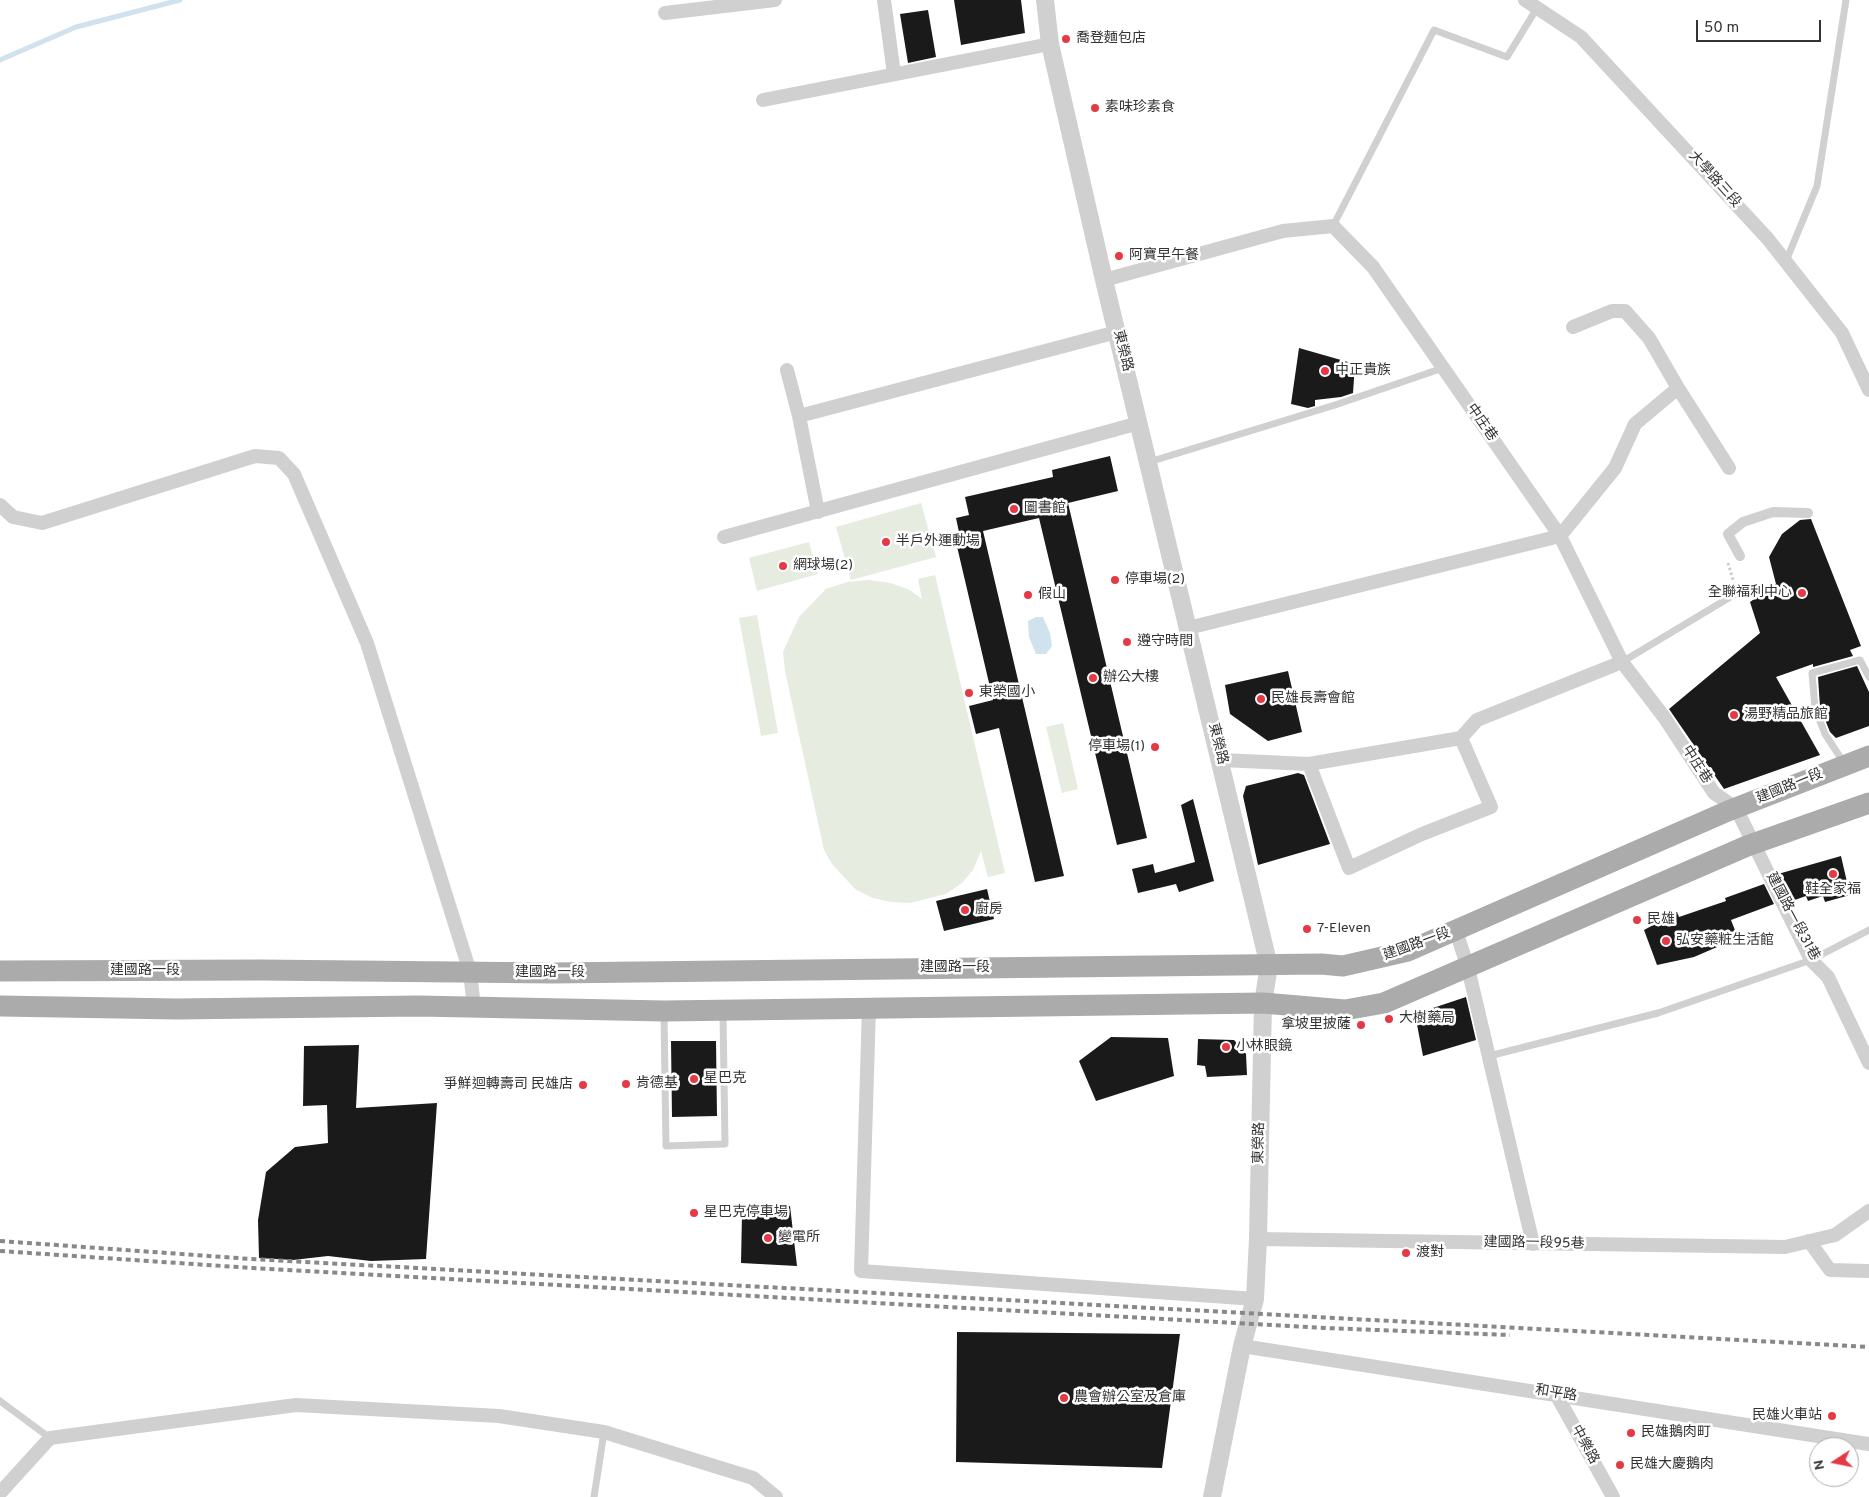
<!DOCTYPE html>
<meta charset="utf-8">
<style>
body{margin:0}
#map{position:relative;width:1869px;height:1497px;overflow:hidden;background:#fff;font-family:Overpass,sans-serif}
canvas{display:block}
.north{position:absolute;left:1809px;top:1437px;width:50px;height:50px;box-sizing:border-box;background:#fff;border:1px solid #adadad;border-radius:50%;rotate:259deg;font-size:14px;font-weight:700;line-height:20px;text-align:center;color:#333}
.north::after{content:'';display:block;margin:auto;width:18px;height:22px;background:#e63946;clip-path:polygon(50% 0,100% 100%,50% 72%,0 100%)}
.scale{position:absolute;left:1696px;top:20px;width:125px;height:22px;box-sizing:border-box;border:2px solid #333;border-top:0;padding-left:6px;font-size:15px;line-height:18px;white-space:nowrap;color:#333;-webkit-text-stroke:4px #fff;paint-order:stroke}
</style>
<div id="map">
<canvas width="1869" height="1497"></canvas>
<div class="north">N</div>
<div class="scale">50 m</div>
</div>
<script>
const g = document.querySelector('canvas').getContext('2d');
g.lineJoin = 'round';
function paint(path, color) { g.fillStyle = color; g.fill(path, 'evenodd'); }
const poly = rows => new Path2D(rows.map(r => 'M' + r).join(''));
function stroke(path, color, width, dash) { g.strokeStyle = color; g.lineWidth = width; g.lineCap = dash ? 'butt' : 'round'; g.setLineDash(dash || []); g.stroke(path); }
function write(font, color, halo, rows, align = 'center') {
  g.font = font + ' Overpass,"Noto Sans TC",sans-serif'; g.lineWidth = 5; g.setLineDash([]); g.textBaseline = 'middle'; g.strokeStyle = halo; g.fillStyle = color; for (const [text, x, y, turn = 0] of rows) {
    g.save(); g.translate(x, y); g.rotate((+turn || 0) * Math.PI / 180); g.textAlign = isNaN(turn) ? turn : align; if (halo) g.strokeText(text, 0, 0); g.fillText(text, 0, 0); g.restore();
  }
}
paint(poly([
 [921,503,936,557,851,580,836,527],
 [809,542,818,574,757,591,749,558],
 [935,575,1005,873,988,877,981,851,973,870,962,883,946,894,910,903,891,902,873,898,855,889,832,864,824,850,785,671,783,652,799,617,826,589,847,582,869,580,890,583,908,589,922,599,918,579],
 [757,615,778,733,761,736,739,618],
 [1063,723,1078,789,1062,793,1046,727]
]), '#e6ecdf');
paint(poly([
 [1036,617,1043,617,1050,633,1052,646,1046,654,1036,654,1029,637,1028,621]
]), '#cfe2ee');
stroke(poly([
 [0,60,76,27,180,0]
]), '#cfe2ee', 5);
paint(poly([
 [954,0,1021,0,1025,33,961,45],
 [928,10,936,57,908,63,900,14],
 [1299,348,1355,364,1353,393,1341,397,1315,400,1315,406,1308,408,1291,404],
 [1110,456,1118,491,1068,503,1147,838,1117,845,1039,518,983,531,1064,876,1035,882,999,728,976,734,969,706,993,700,955,538,960,537,956,518,969,515,965,497,1053,477,1052,470],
 [1811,519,1861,646,1850,650,1853,656,1813,667,1813,664,1776,677,1820,755,1724,789,1669,709,1760,633,1750,602,1776,584,1769,557,1782,534,1800,520],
 [1857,666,1869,692,1869,726,1836,738,1830,732,1820,707,1818,677],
 [1288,671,1302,732,1268,741,1230,714,1225,685],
 [1298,773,1304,775,1330,844,1258,865,1243,796,1246,786],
 [1193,799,1214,881,1179,892,1176,884,1138,893,1132,869,1153,864,1155,873,1195,862,1181,805],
 [1841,856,1850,895,1825,902,1823,896,1808,901,1806,896,1792,901,1778,874],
 [1764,884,1774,904,1731,920,1738,938,1694,957,1657,965,1644,930,1677,912,1679,917,1726,901,1725,898],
 [987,889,994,919,944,931,936,901],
 [1466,997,1476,1040,1423,1056,1415,1014],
 [1111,1037,1168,1038,1174,1076,1096,1101,1079,1061],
 [1198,1039,1234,1040,1246,1054,1247,1075,1207,1077,1205,1066,1197,1065],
 [671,1041,716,1041,717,1116,672,1117],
 [359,1045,356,1108,437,1103,426,1259,371,1261,328,1256,293,1260,259,1258,258,1220,266,1172,295,1147,328,1143,327,1105,303,1106,304,1046],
 [790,1206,797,1266,741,1263,742,1214],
 [957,1332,1180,1334,1162,1468,956,1462]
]), '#1a1a1a');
stroke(poly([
 [1728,563,1734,583]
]), '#cdcdcd', 3, [2.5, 2.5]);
stroke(poly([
 [1333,226,1434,30,1507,57,1537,8],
 [1786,261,1817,186,1846,0],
 [1149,462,1335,405,1443,368],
 [1622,662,1737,593],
 [1844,763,1825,734,1815,708,1812,673,1860,660,1869,677],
 [664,1014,666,1146,725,1144,723,1013],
 [1489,1056,1658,1013,1811,960,1869,930],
 [0,1401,50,1438],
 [594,1497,604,1432]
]), '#d0d0d0', 7);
stroke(poly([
 [1740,556,1728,534,1743,522,1773,512,1808,513]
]), '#d0d0d0', 10);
stroke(poly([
 [884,0,894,74],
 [1525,0,1581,37,1768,239,1842,333,1869,390],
 [665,13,775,0],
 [763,100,1050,44],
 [1104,280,1283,231,1333,226,1373,267,1560,536,1622,662,1664,717,1714,793,1736,808,1811,960,1828,977,1869,1063],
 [1573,327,1612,311,1625,311,1649,338,1678,388],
 [787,370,799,416],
 [0,505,13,517,42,523,255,456,279,458,294,474,367,643,470,972,474,1007],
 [818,512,799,416,1117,332],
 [724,537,1139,423],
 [1188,628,1560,536,1615,468,1635,424,1678,388,1729,468],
 [1221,760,1309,764,1349,868,1422,834,1491,807,1461,738,1477,720,1622,662],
 [1309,764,1461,738],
 [1456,931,1468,968,1533,1244],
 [869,1007,861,1271,1255,1299],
 [1258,1239,1785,1247,1835,1235,1869,1211],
 [1809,1241,1830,1270,1869,1271],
 [1242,1346,1869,1444],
 [1556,1394,1613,1497],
 [0,1493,50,1438,296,1405,499,1416,604,1432,753,1478,776,1497]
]), '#d0d0d0', 14);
stroke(poly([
 [1045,0,1050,44,1104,280,1269,966,1263,1003,1258,1239,1255,1299,1242,1346,1212,1497]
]), '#d0d0d0', 18);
stroke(poly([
 [0,971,260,970,553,973,1321,964,1343,966,1408,951,1728,811,1869,756],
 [0,1006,177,1009,419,1006,664,1011,1263,1003,1345,1010,1384,1003,1747,846,1869,803]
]), '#ababab', 21);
stroke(poly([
 [0,1241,251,1259,1869,1347],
 [0,1251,252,1268,1325,1328,1510,1335]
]), '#888', 4, [5, 4]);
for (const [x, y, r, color] of [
 [1066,39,5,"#e63946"],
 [1095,108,5,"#e63946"],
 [1119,256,5,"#e63946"],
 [1325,371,5,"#e63946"],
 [1014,509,5,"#e63946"],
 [886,542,5,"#e63946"],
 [783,566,5,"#e63946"],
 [1115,580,5,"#e63946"],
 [1802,593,5,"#e63946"],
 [1028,595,5,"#e63946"],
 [1127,642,5,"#e63946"],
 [1093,678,5,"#e63946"],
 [969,693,5,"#e63946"],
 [1261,699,5,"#e63946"],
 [1734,715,5,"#e63946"],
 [1155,747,5,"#e63946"],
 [1833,874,5,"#e63946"],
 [965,910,5,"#e63946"],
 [1637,920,5,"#e63946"],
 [1307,929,5,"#e63946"],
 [1666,941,5,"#e63946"],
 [1389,1019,5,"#e63946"],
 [1361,1025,5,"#e63946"],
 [1226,1047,5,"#e63946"],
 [694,1079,5,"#e63946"],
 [626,1084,5,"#e63946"],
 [583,1085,5,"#e63946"],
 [694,1213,5,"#e63946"],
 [768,1238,5,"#e63946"],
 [1406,1253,5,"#e63946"],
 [1064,1398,5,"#e63946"],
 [1832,1416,5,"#e63946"],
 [1631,1433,5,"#e63946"],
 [1620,1465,5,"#e63946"]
]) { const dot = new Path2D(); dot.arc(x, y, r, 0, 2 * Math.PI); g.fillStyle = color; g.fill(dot); stroke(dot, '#fff', 2); }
write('14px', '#333', '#fff', [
 ["喬登麵包店",1076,39],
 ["素味珍素食",1105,108],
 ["阿寶早午餐",1129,256],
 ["中正貴族",1335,371],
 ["圖書館",1024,509],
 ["半戶外運動場",896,542],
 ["網球場(2)",793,566],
 ["停車場(2)",1125,580],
 ["全聯福利中心",1792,593,"right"],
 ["假山",1038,595],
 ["遵守時間",1137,642],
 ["辦公大樓",1103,678],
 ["東榮國小",979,693],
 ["民雄長壽會館",1271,699],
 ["湯野精品旅館",1744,715],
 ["停車場(1)",1145,747,"right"],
 ["鞋全家福",1833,890,"center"],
 ["廚房",975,910],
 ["民雄",1647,920],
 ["7-Eleven",1317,929],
 ["弘安藥粧生活館",1676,941],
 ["大樹藥局",1399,1019],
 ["拿坡里披薩",1351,1025,"right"],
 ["小林眼鏡",1236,1047],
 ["星巴克",704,1079],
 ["肯德基",636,1084],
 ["爭鮮迴轉壽司 民雄店",573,1085,"right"],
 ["星巴克停車場",704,1213],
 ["變電所",778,1238],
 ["渡對",1416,1253],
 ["農會辦公室及倉庫",1074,1398],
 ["民雄火車站",1822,1416,"right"],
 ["民雄鵝肉町",1641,1433],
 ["民雄大慶鵝肉",1630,1465]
], 'left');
write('14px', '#333', '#fff', [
 ["大學路三段",1714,180,48],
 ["東榮路",1122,351,76],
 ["中庄巷",1481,423,55],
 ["東榮路",1217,744,76],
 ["中庄巷",1696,765,57],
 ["建國路一段",1790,787,-22],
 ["建國路一段31巷",1792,917,62],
 ["建國路一段",1417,945,-20],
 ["建國路一段",955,968],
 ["建國路一段",145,971],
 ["建國路一段",550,973],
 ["東榮路",1260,1143,-89],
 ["建國路一段95巷",1534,1244,1],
 ["和平路",1556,1394,9],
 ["中樂路",1584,1445,61]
]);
</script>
